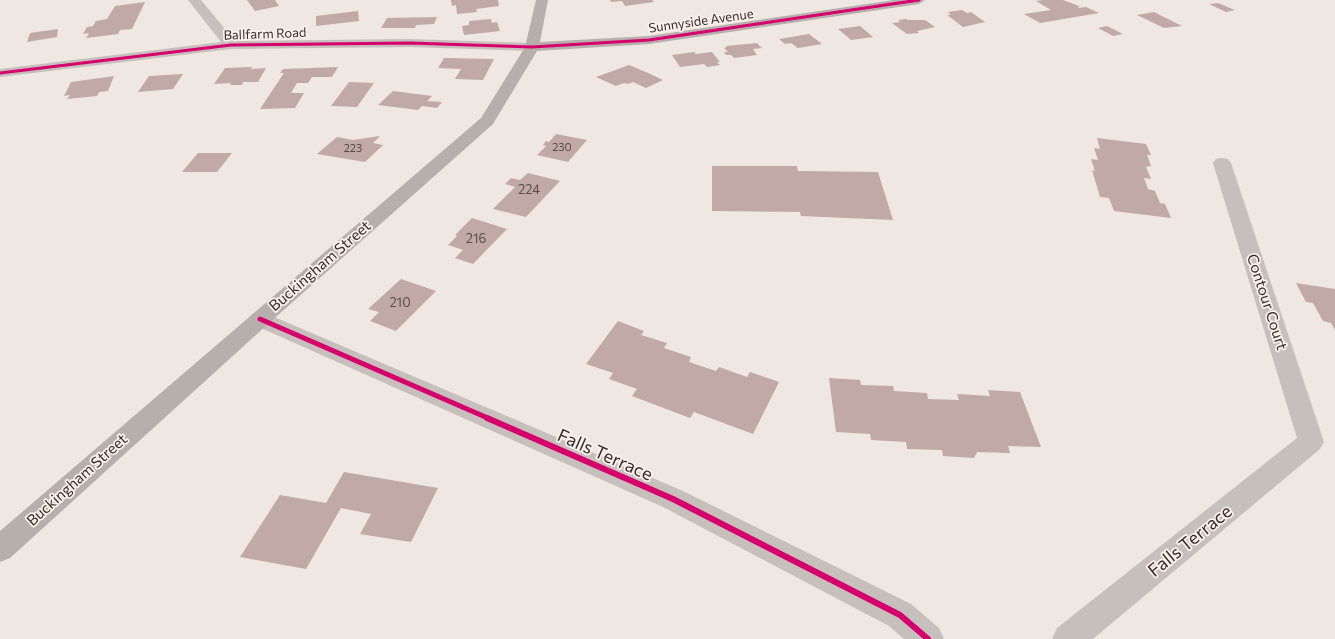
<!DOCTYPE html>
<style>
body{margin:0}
canvas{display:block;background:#eee7e2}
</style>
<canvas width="1335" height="639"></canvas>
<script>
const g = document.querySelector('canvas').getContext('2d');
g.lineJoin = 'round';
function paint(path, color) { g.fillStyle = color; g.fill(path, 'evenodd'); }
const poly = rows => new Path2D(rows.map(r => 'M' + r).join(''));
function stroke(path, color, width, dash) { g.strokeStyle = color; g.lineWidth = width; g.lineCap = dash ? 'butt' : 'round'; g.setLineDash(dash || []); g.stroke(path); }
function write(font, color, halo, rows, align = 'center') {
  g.font = font + ' Commissioner,sans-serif'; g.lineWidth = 3.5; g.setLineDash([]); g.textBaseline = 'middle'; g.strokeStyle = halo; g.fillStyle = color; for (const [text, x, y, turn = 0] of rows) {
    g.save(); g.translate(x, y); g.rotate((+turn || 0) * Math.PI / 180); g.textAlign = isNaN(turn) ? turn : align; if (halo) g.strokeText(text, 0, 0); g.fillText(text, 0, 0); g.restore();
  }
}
paint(poly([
 [247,0,275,0,279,6,255,11],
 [451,0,498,0,499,6,476,9,477,12,457,14,456,5,452,6],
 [610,0,652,0,654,2,625,6,622,1,611,2],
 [1044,0,1063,0,1079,6,1078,8,1086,7,1099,13,1040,23,1024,14,1051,10,1036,1],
 [145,2,132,29,120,30,118,34,86,38,89,33,83,34,87,27,93,26,96,21,107,19,115,6],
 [1218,3,1235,10,1226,12,1209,4],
 [962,10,967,13,971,12,985,22,963,27,947,15,951,15,948,12],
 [358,11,359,21,316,26,316,16],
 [1154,12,1182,26,1164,28,1137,15],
 [437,17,434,24,416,25,415,28,381,28,387,18],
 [491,19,492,23,497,22,500,31,464,35,462,26,469,25,469,21],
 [906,19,908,20,925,20,935,27,917,31,919,33,907,34,892,23,900,22,898,20],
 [860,26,873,37,851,40,838,29],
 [1107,26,1123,34,1113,36,1098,28],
 [58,29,57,37,27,42,30,33],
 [809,34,822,44,798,48,791,43,785,44,779,39],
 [757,43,762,48,753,49,757,55,734,58,731,55,726,55,724,52,728,52,724,48,727,47,726,46],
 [694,52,696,54,712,52,720,62,717,62,720,65,707,67,704,64,680,67,672,55],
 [444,58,494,59,483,80,455,79,461,69,438,68],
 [629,65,648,73,663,80,646,88,633,82,628,84,624,83,616,86,596,77],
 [252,67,251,69,266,68,258,82,243,82,242,85,230,85,231,83,214,84,225,68],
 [338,67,332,77,312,77,308,83,297,83,291,93,304,93,295,108,260,109,284,73,280,73,283,69],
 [183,74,173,89,138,92,149,76],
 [114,76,108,91,99,92,97,96,67,99,70,95,64,96,71,82],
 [349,82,374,83,357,107,331,106],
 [393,91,432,96,427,101,442,102,437,108,422,106,418,110,378,105],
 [556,134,587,140,568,162,537,155,546,146,543,145,546,141,549,142],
 [380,136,373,143,383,145,365,162,317,154,337,137,353,140],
 [1097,138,1146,144,1151,155,1147,155,1151,166,1146,167,1151,179,1144,178,1148,189,1155,191,1160,203,1165,204,1171,218,1114,211,1109,198,1100,197,1092,170,1095,171,1091,159,1098,160,1094,148,1100,149],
 [198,153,232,153,217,172,182,172],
 [712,166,797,166,798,171,878,172,893,220,801,216,800,212,712,211],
 [528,173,560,181,526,217,493,209,515,187,505,184,511,178,520,180],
 [472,218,507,229,473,264,455,258,463,250,448,245,457,236,455,235],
 [401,279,436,291,396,331,370,321,379,312,368,309],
 [1296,283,1335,289,1335,330,1331,323,1323,321,1313,303,1306,302],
 [618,321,644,331,641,335,667,343,664,348,691,357,689,362,716,371,719,367,747,377,750,372,779,382,753,434,694,412,690,418,632,396,637,389,609,379,613,373,586,364],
 [829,378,860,380,861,385,893,386,894,391,927,393,928,399,959,400,957,394,990,396,988,390,1020,392,1041,447,1008,446,1010,453,977,452,974,458,943,456,942,450,907,449,906,442,871,440,870,434,836,432],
 [344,472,438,488,411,542,360,534,371,514,341,508,306,569,240,557,280,495,326,503]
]), '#c1a9a5');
paint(poly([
 [188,0,201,0,235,41,410,39,532,43,537,44,539,47,537,50,532,51,410,47,231,49,0,77,0,69,221,42,188,0],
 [1222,158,1228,159,1231,163,1324,442,1320,449,1093,639,1052,639,1057,628,1297,438,1213,163,1216,159,1222,158],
 [260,311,683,491,911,604,939,628,944,639,904,639,889,626,663,507,252,324,249,319,252,314,260,311]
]), '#c7bfbb');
paint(poly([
 [536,0,548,0,540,42,649,36,894,0,925,0,919,4,649,44,537,51,493,124,268,324,10,558,0,562,0,531,481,118,525,47,536,0]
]), '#b7afac');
stroke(poly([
 [0,73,231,45,410,43,532,47,649,40,919,0]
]), '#d6006c', 3);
stroke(poly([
 [260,319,490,419]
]), '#d6006c', 5);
stroke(poly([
 [487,418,673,499,900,615,928,639]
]), '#d6006c', 6);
write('11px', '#5a4b49', null, [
 ["230",562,147],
 ["223",353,148]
]);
write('13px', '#382c2a', '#faf1eb', [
 ["Sunnyside Avenue",701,21,-8],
 ["Ballfarm Road",265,34,-2]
]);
write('13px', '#5a4b49', null, [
 ["224",529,190],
 ["216",476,239],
 ["210",400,303]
]);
write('15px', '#382c2a', '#faf1eb', [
 ["Buckingham Street",320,266,-41],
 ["Contour Court",1267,302,72],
 ["Buckingham Street",77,480,-42]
]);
write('18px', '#382c2a', '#faf1eb', [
 ["Falls Terrace",605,455,24],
 ["Falls Terrace",1190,541,-39]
]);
</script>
